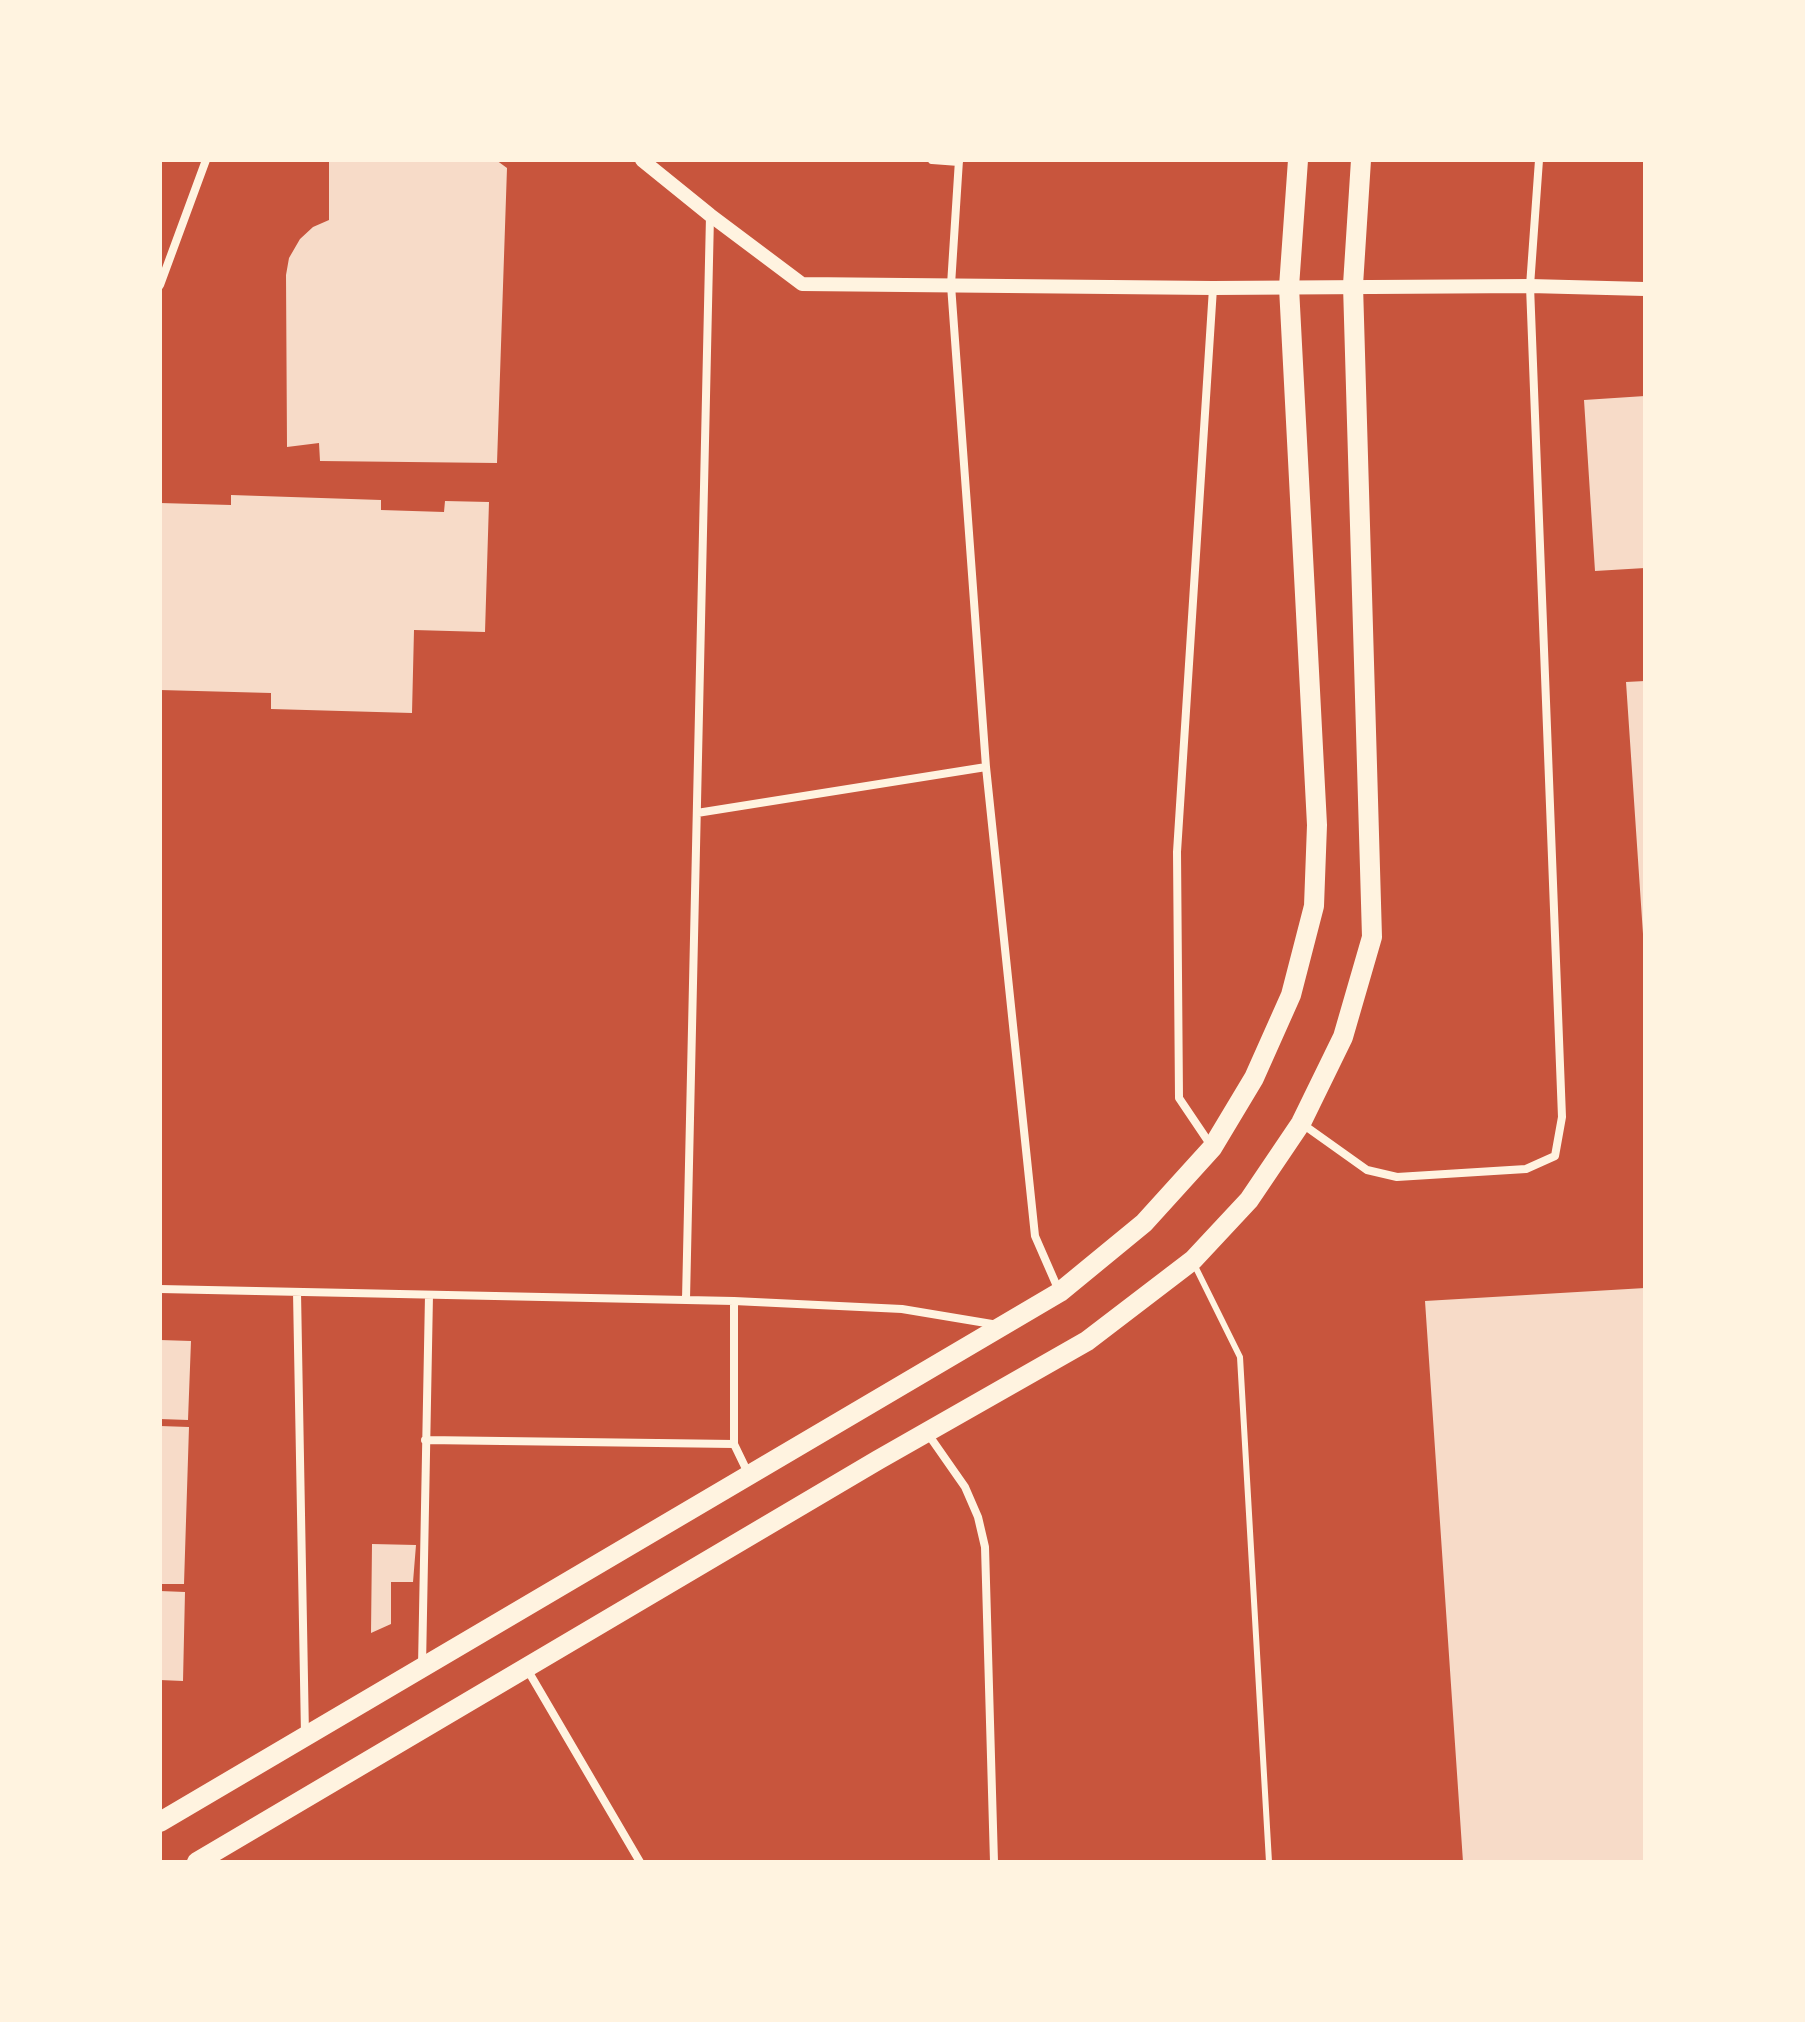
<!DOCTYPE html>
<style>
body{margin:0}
#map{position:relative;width:1805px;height:2022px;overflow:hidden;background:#c8553d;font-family:"Asap Condensed",sans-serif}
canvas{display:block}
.frame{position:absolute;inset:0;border:162px solid #fff3e0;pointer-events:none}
</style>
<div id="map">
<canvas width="1805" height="2022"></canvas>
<div class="frame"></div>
</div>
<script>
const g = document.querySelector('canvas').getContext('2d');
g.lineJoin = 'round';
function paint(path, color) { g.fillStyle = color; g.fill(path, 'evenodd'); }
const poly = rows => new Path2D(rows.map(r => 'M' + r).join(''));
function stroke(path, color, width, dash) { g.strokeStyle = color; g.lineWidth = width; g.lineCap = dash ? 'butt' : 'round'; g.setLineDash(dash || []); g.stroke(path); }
paint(poly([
 [329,160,496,160,507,168,497,463,320,461,319,443,287,447,286,275,289,258,300,239,313,227,329,220],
 [1645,396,1645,568,1595,571,1584,400],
 [231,495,381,500,381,510,444,512,445,501,489,502,485,632,414,630,412,713,271,709,271,693,160,690,160,503,231,505],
 [1645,681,1645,934,1643,934,1626,682],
 [1645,1288,1645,1862,1463,1862,1425,1301],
 [160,1340,191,1341,188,1420,160,1419],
 [160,1426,189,1427,184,1584,160,1584],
 [372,1544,416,1545,413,1582,391,1582,391,1624,371,1633],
 [160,1591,185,1592,183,1681,160,1680]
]), '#f7dbc8');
stroke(poly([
 [1194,1264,1240,1357,1269,1862]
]), '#fff3e0', 6);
stroke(poly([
 [932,160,959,162],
 [959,160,951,285,986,767,1035,1236,1059,1291],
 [160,285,206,160],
 [697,813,986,767],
 [1301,1123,1367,1170,1397,1177,1526,1169,1555,1156,1562,1117,1530,286,1539,160],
 [1212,1147,1179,1098,1177,852,1213,288],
 [160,1289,734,1301,902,1309,998,1325],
 [297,1292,305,1735],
 [686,1299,710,216],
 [734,1301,734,1444,748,1473],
 [928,1434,965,1487,978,1517,985,1547,994,1862],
 [425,1440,734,1444],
 [422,1666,429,1295],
 [527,1669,640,1862]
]), '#fff3e0', 8);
stroke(poly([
 [642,160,710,215,802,284,1213,288,1530,286,1645,289]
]), '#fff3e0', 14);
stroke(poly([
 [160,1822,1060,1292,1144,1223,1212,1148,1254,1078,1291,995,1314,906,1317,825,1289,287,1298,160],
 [197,1862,878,1460,1087,1341,1193,1260,1249,1200,1301,1123,1343,1037,1372,937,1353,285,1361,160]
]), '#fff3e0', 20);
</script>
